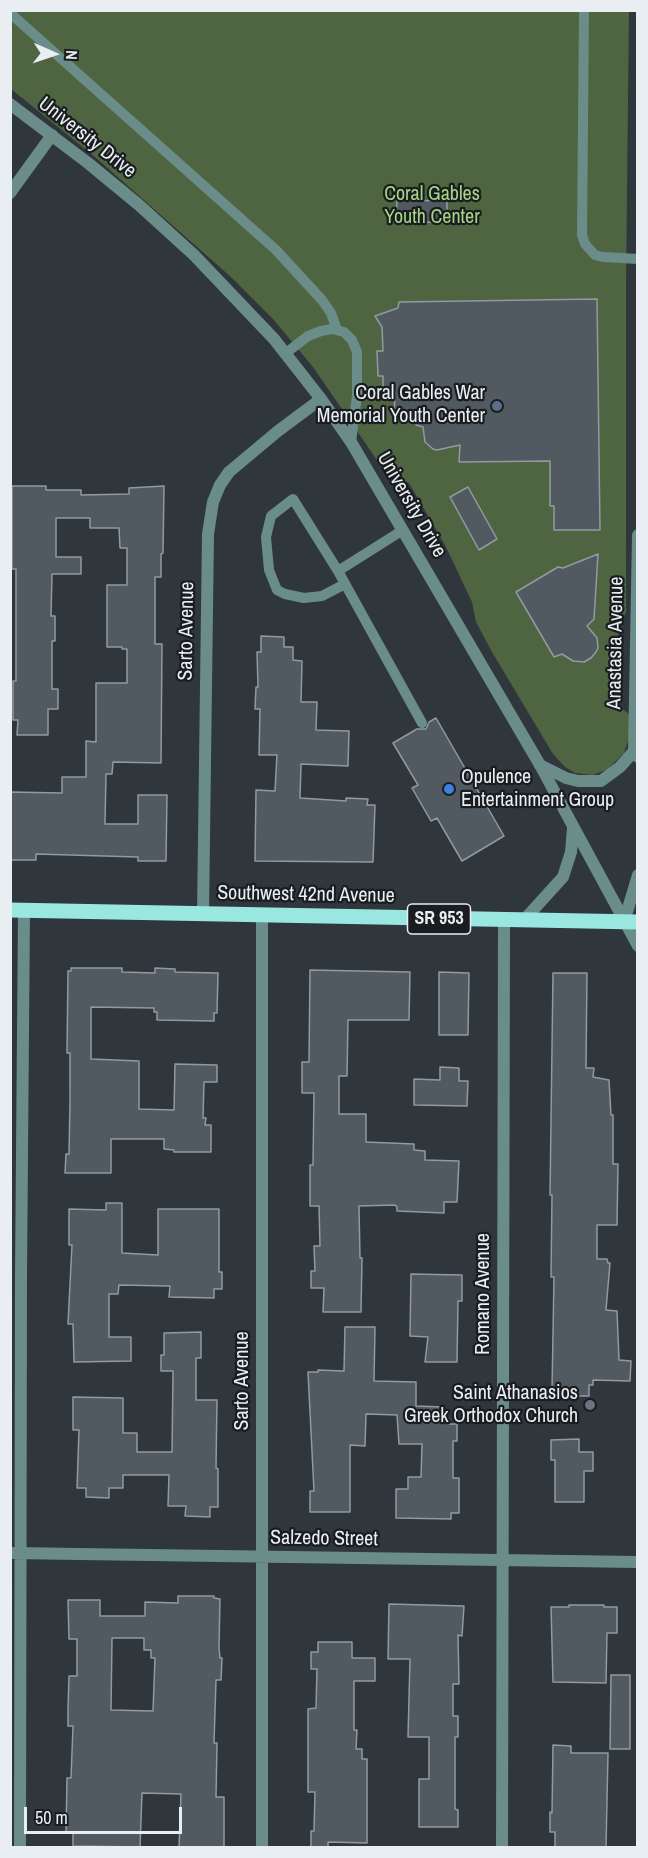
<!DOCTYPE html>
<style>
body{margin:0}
#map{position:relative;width:648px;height:1858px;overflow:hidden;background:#2f363c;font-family:"Archivo Narrow",sans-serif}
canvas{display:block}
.frame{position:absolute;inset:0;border:12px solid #e9eef2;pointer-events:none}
.north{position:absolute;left:24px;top:24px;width:60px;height:60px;-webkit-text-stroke:4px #1a1d20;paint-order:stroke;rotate:93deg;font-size:16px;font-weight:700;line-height:24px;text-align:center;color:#e9eef2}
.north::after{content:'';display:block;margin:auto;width:21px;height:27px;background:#e9eef2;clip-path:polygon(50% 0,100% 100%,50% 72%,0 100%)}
.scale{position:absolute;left:24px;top:1807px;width:158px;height:27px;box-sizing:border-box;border:3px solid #e9eef2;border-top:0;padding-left:8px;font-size:18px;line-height:21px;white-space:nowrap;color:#e9eef2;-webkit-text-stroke:4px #1a1d20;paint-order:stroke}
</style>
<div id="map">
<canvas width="648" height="1858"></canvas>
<div class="frame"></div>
<div class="north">N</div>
<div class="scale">50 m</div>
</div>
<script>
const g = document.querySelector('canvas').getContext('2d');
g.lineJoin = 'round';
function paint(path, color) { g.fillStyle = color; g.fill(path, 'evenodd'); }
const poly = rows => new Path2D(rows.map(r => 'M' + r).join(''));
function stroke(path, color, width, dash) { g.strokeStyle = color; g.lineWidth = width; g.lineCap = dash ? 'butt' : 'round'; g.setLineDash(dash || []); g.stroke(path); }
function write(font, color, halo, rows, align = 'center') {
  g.font = font + ' "Archivo Narrow",sans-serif'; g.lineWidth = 4.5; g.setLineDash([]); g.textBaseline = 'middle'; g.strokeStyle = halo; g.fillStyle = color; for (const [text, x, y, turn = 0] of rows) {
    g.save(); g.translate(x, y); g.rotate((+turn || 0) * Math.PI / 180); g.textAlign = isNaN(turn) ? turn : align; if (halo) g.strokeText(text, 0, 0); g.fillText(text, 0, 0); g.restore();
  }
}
paint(poly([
 [10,11,629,11,626,285,626,612,619,626,616,705,628,713,630,717,629,738,624,753,607,770,592,775,575,773,565,767,553,754,492,652,476,622,472,602,445,545,409,483,393,475,381,466,313,367,273,319,231,277,95,157,11,89]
]), '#4f6542');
const building = poly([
 [397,200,447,201,447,223,396,221,397,200],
 [597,299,600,530,554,530,554,506,550,506,550,461,459,462,460,445,437,450,433,449,425,442,423,427,416,425,416,420,394,420,395,392,383,392,383,376,378,376,377,351,383,351,382,327,375,316,398,308,399,302,597,299],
 [12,486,46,486,46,490,81,490,81,495,129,494,129,488,164,486,163,553,161,554,161,577,155,577,155,644,162,644,161,763,113,762,112,774,106,774,105,824,138,824,138,795,167,795,166,861,138,861,138,857,36,854,36,860,10,860,10,792,62,793,62,777,86,777,86,741,96,742,96,683,127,683,127,649,122,649,122,647,107,647,107,585,127,585,127,548,120,548,119,528,90,528,90,518,56,518,56,557,81,557,81,574,52,574,51,616,55,616,55,641,52,641,52,689,58,689,58,709,48,709,48,735,17,735,18,720,13,720,13,681,16,681,16,569,12,569,12,486],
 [468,487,497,539,479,550,450,497,468,487],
 [598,554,594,619,587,626,597,638,598,648,596,652,591,658,584,662,573,661,562,654,554,657,516,592,558,567,563,568,598,554],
 [261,636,284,637,284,647,293,647,293,660,302,661,301,702,317,702,316,730,349,731,348,766,301,764,300,798,346,801,346,798,368,799,367,805,375,805,373,862,255,861,256,790,275,791,277,755,259,755,260,709,255,709,256,687,258,687,257,652,261,652,261,636],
 [436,718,504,836,462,861,437,818,431,821,412,788,418,785,393,743,417,729,426,729,429,722,436,718],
 [71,968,122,968,122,972,155,973,155,968,175,969,175,972,218,973,217,1013,214,1013,214,1021,157,1020,157,1012,154,1012,154,1008,91,1007,91,1059,139,1061,139,1109,174,1110,175,1064,217,1065,217,1082,204,1082,203,1118,206,1118,205,1125,211,1125,211,1152,174,1152,174,1150,164,1149,164,1139,111,1139,111,1173,65,1173,66,1154,69,1154,70,1102,70,1053,67,1053,68,971,71,971,71,968],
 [310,970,410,972,409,1020,348,1020,347,1076,339,1076,339,1114,366,1114,366,1142,414,1144,414,1150,425,1151,425,1160,459,1161,457,1202,444,1202,444,1213,397,1211,397,1207,395,1205,359,1206,360,1258,362,1258,361,1312,323,1312,324,1288,311,1288,311,1271,315,1271,314,1246,320,1246,319,1206,310,1206,310,1165,313,1165,314,1093,302,1093,302,1062,309,1062,310,970],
 [439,972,469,973,468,1035,439,1035,439,972],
 [553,973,587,973,586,1068,594,1068,593,1077,609,1080,611,1115,613,1115,613,1164,618,1164,617,1225,597,1225,597,1259,607,1259,608,1263,610,1263,606,1310,617,1311,619,1360,631,1361,630,1381,593,1380,593,1385,589,1385,589,1396,562,1396,560,1390,552,1390,554,1277,551,1277,552,1195,550,1195,553,973],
 [440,1067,459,1068,459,1081,468,1081,467,1106,414,1105,414,1079,440,1080,440,1067],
 [106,1203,122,1203,122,1253,158,1255,158,1209,219,1209,219,1272,222,1272,222,1289,214,1289,214,1298,169,1297,170,1286,119,1285,118,1294,109,1294,109,1337,131,1337,131,1361,74,1362,73,1324,68,1324,72,1245,69,1245,69,1209,106,1210,106,1203],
 [411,1274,462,1275,462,1301,458,1301,457,1362,425,1362,428,1337,410,1336,411,1274],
 [345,1327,375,1327,374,1381,416,1382,416,1406,443,1407,443,1419,449,1419,449,1424,457,1424,457,1441,453,1441,453,1478,459,1478,459,1513,451,1513,451,1519,396,1518,396,1489,408,1489,408,1477,421,1477,422,1444,399,1444,397,1415,366,1414,365,1446,350,1445,350,1512,310,1512,310,1491,314,1491,308,1372,318,1372,318,1370,344,1371,345,1327],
 [201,1332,201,1358,196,1358,196,1400,217,1400,216,1468,218,1469,218,1507,210,1507,210,1517,185,1516,186,1506,168,1506,169,1475,123,1475,123,1488,109,1488,109,1498,86,1497,86,1488,77,1488,79,1430,73,1430,73,1397,123,1398,123,1433,137,1433,137,1452,172,1452,173,1371,161,1371,161,1355,164,1355,164,1333,201,1332],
 [579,1439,579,1452,593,1452,593,1471,584,1471,584,1502,555,1502,555,1460,551,1460,551,1440,579,1439],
 [178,1596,214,1596,214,1598,220,1599,219,1648,220,1658,222,1658,221,1680,216,1680,214,1743,217,1743,216,1797,224,1797,224,1848,179,1848,181,1794,142,1793,140,1847,73,1846,73,1832,66,1832,67,1778,71,1778,73,1726,68,1726,68,1709,69,1676,77,1676,77,1639,69,1639,68,1600,100,1600,100,1616,145,1616,145,1602,178,1603,178,1596],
 [112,1638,144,1638,144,1650,151,1650,151,1658,155,1658,153,1711,111,1710,112,1638],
 [389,1604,464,1606,462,1636,458,1635,459,1684,453,1684,453,1716,458,1716,458,1737,455,1737,455,1809,458,1810,458,1827,419,1827,419,1779,429,1779,429,1737,408,1737,410,1659,388,1659,389,1604],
 [569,1605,604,1605,604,1607,617,1607,617,1633,607,1633,606,1683,553,1682,551,1607,569,1607,569,1605],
 [318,1642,352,1642,352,1658,375,1658,375,1681,354,1681,354,1730,357,1730,356,1749,362,1749,362,1759,367,1759,367,1843,328,1842,328,1848,311,1848,311,1831,314,1831,315,1792,308,1792,308,1709,316,1708,317,1669,311,1669,311,1652,318,1652,318,1642],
 [611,1675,630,1675,630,1749,610,1749,611,1675],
 [553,1745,571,1746,571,1753,608,1753,606,1848,555,1848,555,1832,550,1832,550,1812,552,1813,553,1745]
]);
paint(building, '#525a61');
stroke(building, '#919aa1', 1.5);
stroke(poly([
 [584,10,582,235,585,244,595,255,603,257,638,259],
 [10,13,276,250,322,300,331,313,337,330],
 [286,353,308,336,321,331,332,329,344,332,352,340,357,352,357,396,351,442],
 [403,530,338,571,422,723],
 [338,571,293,499,271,516,266,537,269,570,277,590,285,594,304,598,322,596,345,584]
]), '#6a8d8a', 10);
stroke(poly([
 [10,193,52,135],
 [638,535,634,751,638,757],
 [540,765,566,778,578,781,601,781,620,767,634,751],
 [203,914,208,534,213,502,220,485,229,472,278,431,321,399],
 [262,915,262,1848],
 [624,922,638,875],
 [10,1553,638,1562],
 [20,1848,21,1276,24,911],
 [502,1848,504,920]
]), '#6a8d8a', 12);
stroke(poly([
 [10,104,88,163,139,205,194,255,274,339,321,399,351,442,540,765,638,946],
 [524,920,563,877,571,852,573,828]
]), '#6a8d8a', 12);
stroke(poly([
 [10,910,638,922]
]), '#9ae6e0', 15);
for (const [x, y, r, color] of [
 [497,406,6,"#5c6f8a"],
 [449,789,6,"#3f7fe0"],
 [590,1405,6,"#6b7280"]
]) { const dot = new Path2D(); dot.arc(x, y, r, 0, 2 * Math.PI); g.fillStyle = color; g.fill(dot); stroke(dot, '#1a1d20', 2); }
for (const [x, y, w] of [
 [439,919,63]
]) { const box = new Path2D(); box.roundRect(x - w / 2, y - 15, w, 30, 4.5); g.fillStyle = '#1a1d20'; g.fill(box); stroke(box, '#e9eef2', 1.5); }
write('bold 18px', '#e9eef2', null, [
 ["SR 953",439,919]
]);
write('20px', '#e9eef2', '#1a1d20', [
 ["University Drive",87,138,38],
 ["University Drive",411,505,60],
 ["Sarto Avenue",187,631,-89],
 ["Anastasia Avenue",616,643,-89],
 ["Southwest 42nd Avenue",306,895,1],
 ["Romano Avenue",484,1294,-90],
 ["Sarto Avenue",243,1381,-90],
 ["Salzedo Street",324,1539,1]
]);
write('20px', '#a6d685', '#1a1d20', [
 ["Coral Gables",432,195],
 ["Youth Center",432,218]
]);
write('20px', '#e9eef2', '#1a1d20', [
 ["Coral Gables War",485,394],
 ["Memorial Youth Center",485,417],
 ["Opulence",461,778,"left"],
 ["Entertainment Group",461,801,"left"],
 ["Saint Athanasios",578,1394],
 ["Greek Orthodox Church",578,1417]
], 'right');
</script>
